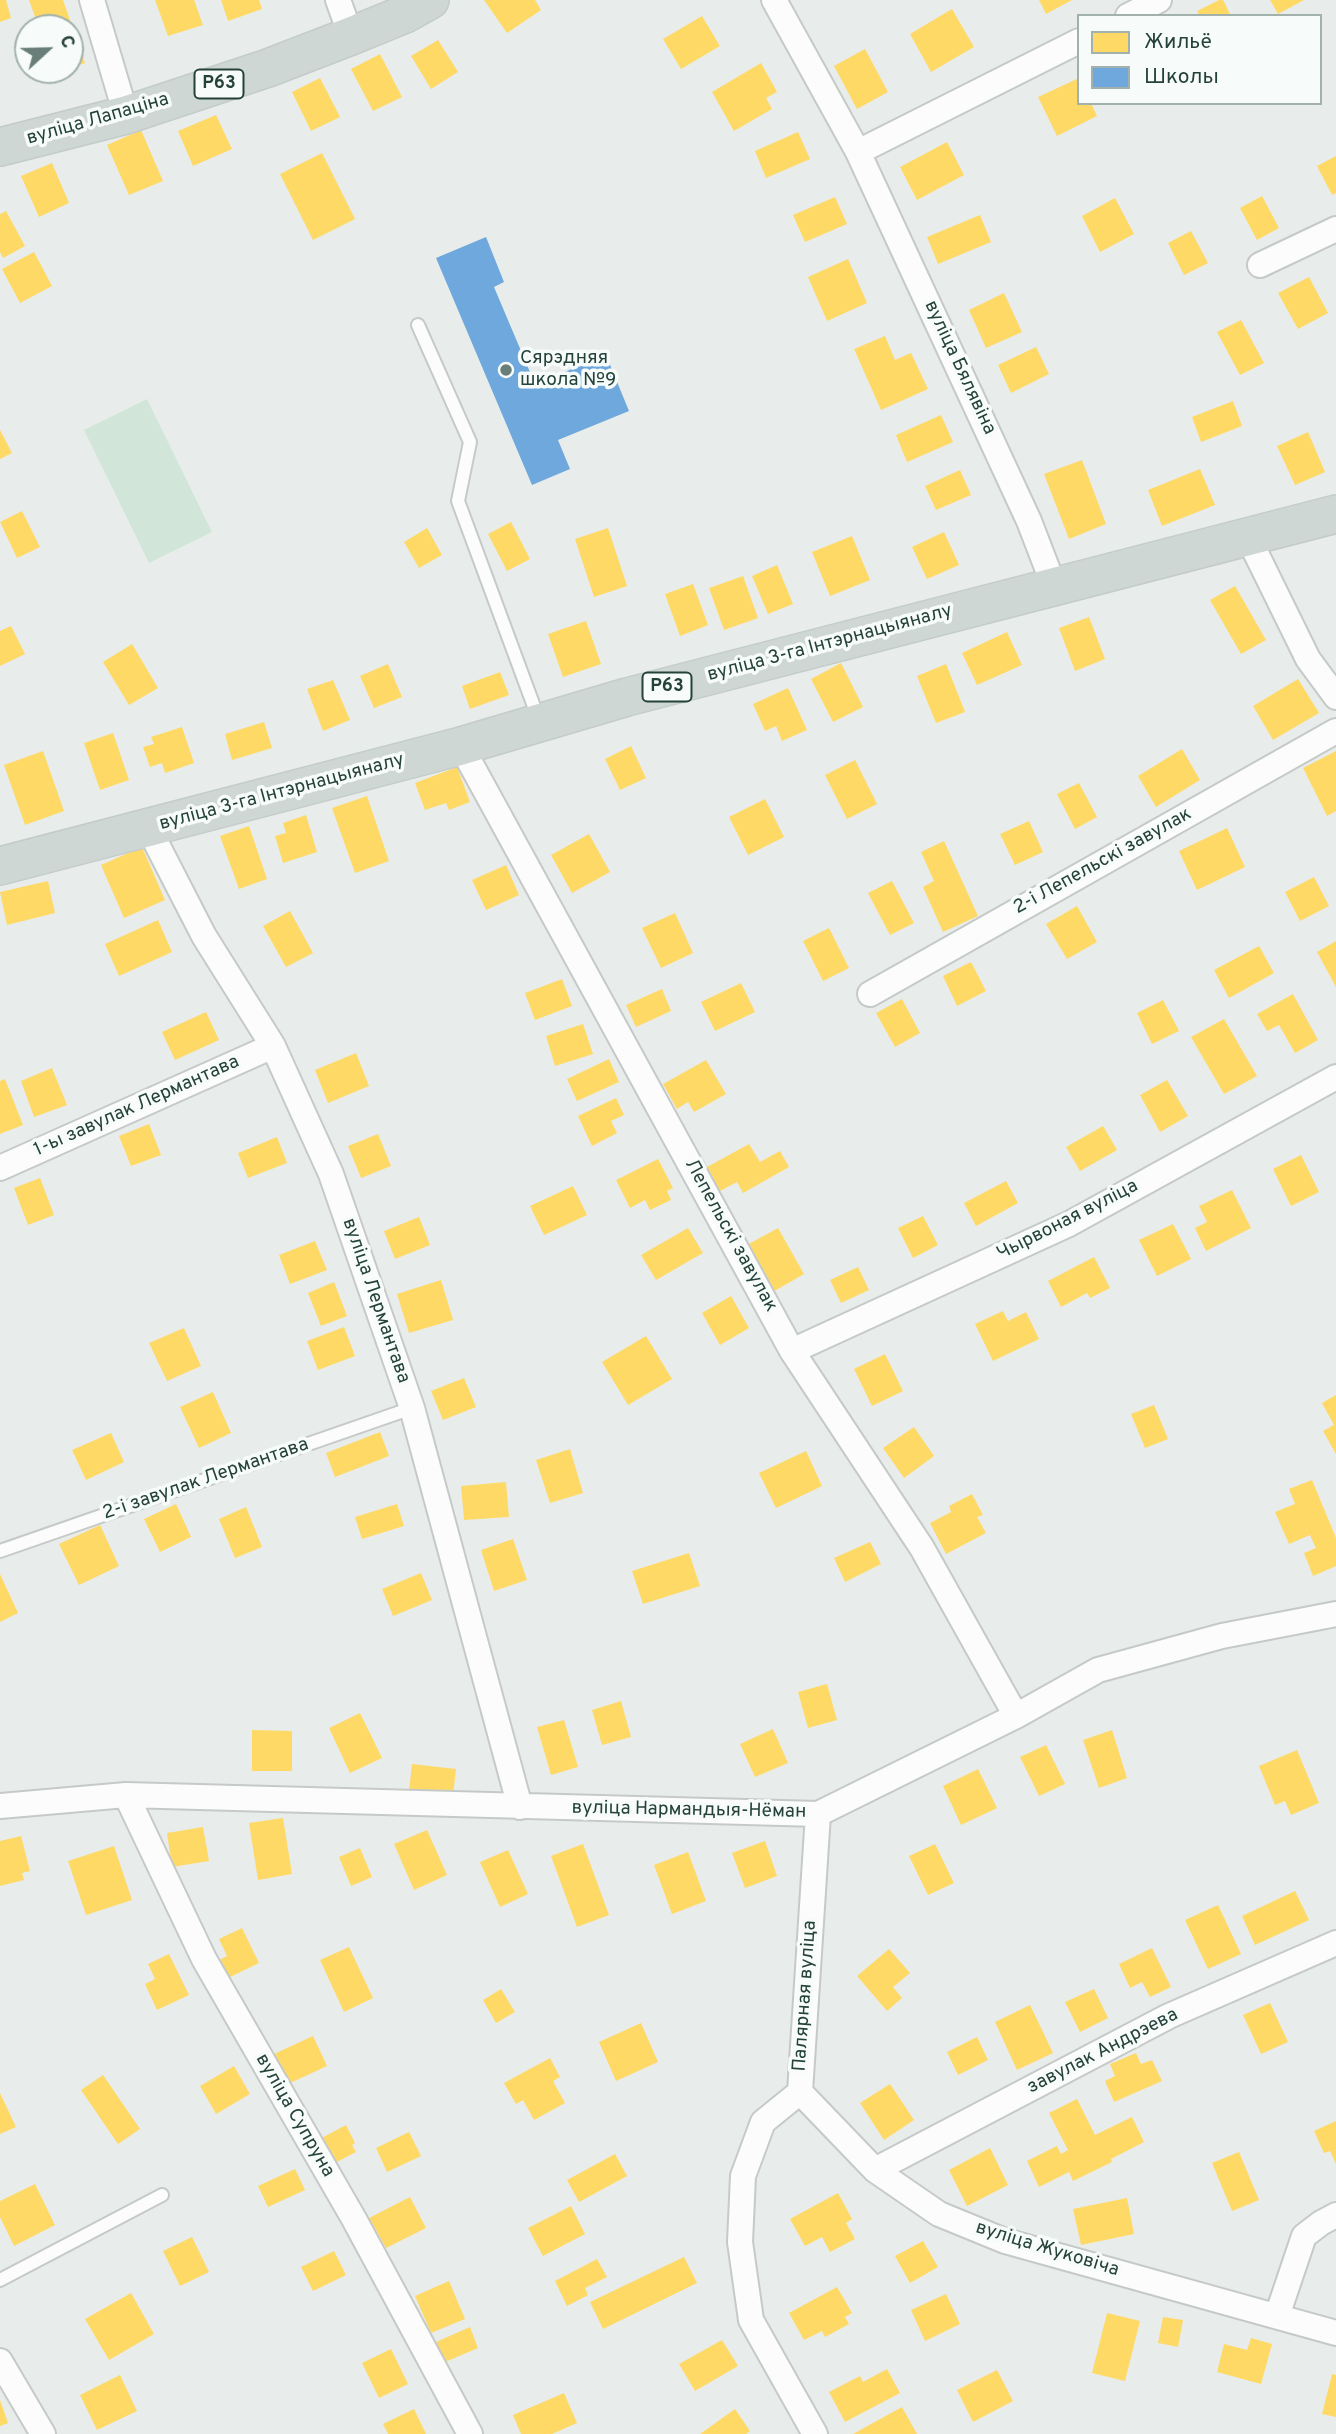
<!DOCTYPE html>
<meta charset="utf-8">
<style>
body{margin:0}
#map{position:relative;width:1336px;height:2434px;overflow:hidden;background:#e8edeb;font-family:Overpass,sans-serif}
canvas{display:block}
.legend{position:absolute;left:1077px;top:14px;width:245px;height:91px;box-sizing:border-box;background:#f7fbf9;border:2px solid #a3b1ad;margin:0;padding:9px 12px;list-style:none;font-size:21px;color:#24423a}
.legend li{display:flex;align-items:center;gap:14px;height:35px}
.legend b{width:35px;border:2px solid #a3b1ad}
.north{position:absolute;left:14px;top:14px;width:70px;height:70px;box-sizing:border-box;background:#f7fbf9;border:2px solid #a3b1ad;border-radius:50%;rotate:68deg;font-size:19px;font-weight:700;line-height:28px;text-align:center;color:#24423a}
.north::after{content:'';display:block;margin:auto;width:24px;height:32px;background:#697e78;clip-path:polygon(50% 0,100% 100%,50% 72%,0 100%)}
</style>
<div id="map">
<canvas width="1336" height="2434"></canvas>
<ul class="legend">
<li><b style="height:19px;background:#ffd966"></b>Жильё</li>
<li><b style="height:19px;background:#6fa8dc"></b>Школы</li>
</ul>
<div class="north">С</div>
</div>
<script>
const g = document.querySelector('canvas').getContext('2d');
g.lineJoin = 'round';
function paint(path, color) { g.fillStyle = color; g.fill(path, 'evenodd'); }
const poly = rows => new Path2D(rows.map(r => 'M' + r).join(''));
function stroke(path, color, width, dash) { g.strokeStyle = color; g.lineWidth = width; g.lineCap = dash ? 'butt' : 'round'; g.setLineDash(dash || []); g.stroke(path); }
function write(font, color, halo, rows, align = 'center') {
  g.font = font + ' Overpass,sans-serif'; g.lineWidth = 7; g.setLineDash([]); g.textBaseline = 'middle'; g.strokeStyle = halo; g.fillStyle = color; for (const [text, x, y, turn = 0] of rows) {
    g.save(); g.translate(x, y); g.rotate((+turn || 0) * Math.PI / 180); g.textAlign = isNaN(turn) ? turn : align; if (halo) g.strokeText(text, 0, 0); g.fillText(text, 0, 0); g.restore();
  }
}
paint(poly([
 [147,399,212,532,149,563,84,430]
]), '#d1e6d8');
paint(poly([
 [0,0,6,0,11,18,0,22],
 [29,0,63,0,85,63,70,68,70,28,39,28],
 [155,0,194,0,203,25,168,36],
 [221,0,259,0,262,9,228,21],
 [484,0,535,0,541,10,507,33],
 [1039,0,1072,0,1046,14],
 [1219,0,1223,0,1231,16,1200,16,1197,11],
 [1270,0,1304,0,1278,14],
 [952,9,974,47,931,72,910,34],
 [702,16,720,46,681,69,663,39],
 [438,40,458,72,431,89,411,56],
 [865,49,888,92,857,109,834,66],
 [380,54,402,97,373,111,351,69],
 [761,63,777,92,766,98,772,109,734,131,712,92],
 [320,78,340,117,311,131,292,92],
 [1079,78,1079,103,1091,103,1097,116,1057,136,1038,97],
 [216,115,232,149,193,166,178,131],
 [141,130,163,181,129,195,107,145],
 [798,132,810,159,766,178,755,151],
 [947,142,964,175,917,200,900,167],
 [322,153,355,219,313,240,280,174],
 [1336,156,1336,193,1332,195,1317,166],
 [52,163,69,203,39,217,21,176],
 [1262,196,1279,228,1257,240,1240,208],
 [835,197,847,224,805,242,793,215],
 [1115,198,1134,234,1100,252,1082,216],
 [6,211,25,246,3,258,0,252,0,214],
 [980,215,991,242,938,264,927,237],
 [1191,231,1208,263,1184,275,1168,243],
 [34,252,52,286,20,303,2,269],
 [848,259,867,303,827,321,808,277],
 [1309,277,1328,313,1298,329,1278,293],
 [1004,293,1022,332,986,348,969,310],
 [1241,320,1264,363,1240,375,1217,332],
 [885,336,895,360,911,353,928,389,881,410,854,349],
 [1036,347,1049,374,1011,393,998,365],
 [1233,401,1242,426,1201,442,1192,417],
 [941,415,953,442,907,462,896,435],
 [0,430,12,453,0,459],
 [1308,432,1325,472,1295,485,1277,446],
 [1082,460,1106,524,1069,539,1044,474],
 [1200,469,1215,505,1162,526,1148,490],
 [960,470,971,495,936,510,925,486],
 [22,511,40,547,17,558,0,522],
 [511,522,530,559,507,571,488,534],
 [427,528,442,555,419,568,404,542],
 [608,528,627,586,594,597,575,539],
 [944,532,959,565,927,579,912,547],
 [852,536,870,580,830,596,812,552],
 [777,565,793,604,768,614,752,576],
 [743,576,758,618,724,630,709,588],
 [693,584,708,625,680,636,665,594],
 [1235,586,1266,640,1241,654,1210,600],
 [1089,617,1105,659,1075,671,1059,628],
 [586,621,601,664,563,677,548,634],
 [11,626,25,654,0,666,0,631],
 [1007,632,1022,665,977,685,962,653],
 [132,644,158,688,129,705,103,662],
 [841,663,863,707,833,722,811,679],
 [388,664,402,697,374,708,360,676],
 [946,664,965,712,936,723,917,676],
 [500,672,509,695,470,709,462,686],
 [1298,679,1319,713,1273,740,1253,706],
 [333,680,350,720,323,731,307,689],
 [788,688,807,730,782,741,776,726,765,731,753,704],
 [264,722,272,748,232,760,225,734],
 [182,727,194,763,165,773,162,763,150,767,143,747,154,744,151,737],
 [113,733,129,780,100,790,84,743],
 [631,746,646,778,620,790,605,759],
 [1182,749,1200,780,1156,807,1138,776],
 [43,751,64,811,25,825,4,765],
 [1336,751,1336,811,1327,816,1303,768],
 [855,760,877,804,847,819,825,775],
 [457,767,470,802,449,810,446,803,425,810,415,783],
 [1079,783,1097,817,1075,829,1057,794],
 [367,796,389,861,355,873,332,808],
 [765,799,784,837,748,855,729,817],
 [306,815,317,852,283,863,275,836,286,833,283,823],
 [1029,821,1043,852,1015,865,1000,834],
 [249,826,267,879,239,889,220,836],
 [1227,828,1245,867,1197,890,1179,851],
 [589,834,610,872,572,893,551,855],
 [944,841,978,916,943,932,923,887,934,881,921,852],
 [142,847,165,900,124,918,101,865],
 [506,865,519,895,486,910,472,880],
 [1314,877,1329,906,1300,921,1285,892],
 [48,881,55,913,7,925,0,892],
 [892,881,914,923,890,935,868,893],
 [1077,906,1097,942,1067,959,1046,924],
 [290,911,313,953,286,967,263,926],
 [675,913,693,953,661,968,642,928],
 [158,920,172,952,119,976,105,944],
 [829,928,849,968,823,981,803,941],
 [1336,941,1336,987,1317,952],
 [1259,946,1274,973,1229,998,1214,970],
 [971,962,986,991,957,1006,943,976],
 [562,979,572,1006,535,1020,525,993],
 [741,983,755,1012,715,1031,701,1002],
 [662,989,671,1011,636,1027,626,1005],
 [1293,994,1318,1040,1295,1053,1279,1025,1267,1031,1257,1014],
 [902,999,920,1033,895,1047,876,1013],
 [1163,1000,1179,1031,1152,1044,1137,1013],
 [206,1012,219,1040,175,1060,162,1032],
 [1224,1019,1257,1076,1224,1094,1191,1037],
 [583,1024,593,1054,555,1066,546,1036],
 [356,1053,369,1086,328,1103,315,1070],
 [609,1059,619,1082,577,1101,567,1079],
 [706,1060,726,1094,694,1112,688,1102,677,1109,663,1084],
 [52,1068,67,1105,34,1117,21,1081],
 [5,1079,23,1125,0,1134,0,1081],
 [1167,1080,1188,1116,1160,1132,1140,1095],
 [616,1098,624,1115,611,1121,617,1133,592,1146,578,1116],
 [149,1124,161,1155,131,1166,119,1136],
 [1103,1126,1117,1150,1080,1171,1066,1147],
 [378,1134,391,1166,361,1178,348,1146],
 [277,1137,287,1163,248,1178,238,1153],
 [749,1144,760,1162,780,1151,789,1167,743,1193,737,1182,720,1191,707,1167],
 [1301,1155,1319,1192,1291,1206,1273,1169],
 [658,1159,673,1188,667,1191,671,1200,650,1210,645,1200,630,1208,616,1180],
 [40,1178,54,1215,28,1225,14,1188],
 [1006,1181,1018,1203,976,1226,964,1203],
 [573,1186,587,1215,544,1235,530,1206],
 [1232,1190,1251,1228,1206,1251,1195,1228,1207,1222,1199,1206],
 [923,1216,938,1245,913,1258,898,1228],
 [419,1217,430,1245,395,1259,384,1231],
 [1173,1224,1191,1259,1157,1276,1139,1240],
 [688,1228,703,1253,656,1280,641,1255],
 [778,1228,804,1274,771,1293,745,1246],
 [315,1241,327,1270,290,1284,279,1255],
 [1094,1257,1110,1288,1090,1298,1087,1293,1061,1307,1048,1281],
 [858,1267,869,1290,841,1303,830,1280],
 [441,1280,453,1320,409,1333,397,1294],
 [334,1282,347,1316,321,1326,308,1293],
 [731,1296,749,1328,720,1345,702,1313],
 [1003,1311,1008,1321,1026,1312,1039,1339,993,1361,975,1324],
 [344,1327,355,1356,318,1370,307,1341],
 [184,1328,201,1366,167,1381,149,1343],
 [646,1336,672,1379,628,1405,602,1362],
 [885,1354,903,1391,872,1406,854,1369],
 [464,1378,476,1407,443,1420,431,1391],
 [213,1392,231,1433,199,1448,180,1407],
 [1336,1395,1336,1454,1323,1431,1334,1425,1322,1403],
 [1154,1405,1168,1439,1145,1448,1131,1414],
 [914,1427,934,1456,904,1478,883,1448],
 [380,1432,389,1456,335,1477,326,1453],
 [111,1433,124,1462,86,1480,72,1450],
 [570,1449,583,1493,550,1503,536,1460],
 [806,1451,822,1486,776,1508,759,1473],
 [1312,1480,1336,1538,1336,1566,1313,1576,1304,1553,1316,1548,1310,1535,1289,1544,1275,1512,1295,1504,1289,1489],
 [506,1482,509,1517,464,1520,461,1486],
 [972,1494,983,1515,977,1517,986,1533,946,1554,930,1523,951,1512,949,1506],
 [176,1504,191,1537,160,1552,144,1519],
 [397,1504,404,1526,362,1539,355,1517],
 [246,1507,262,1547,235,1558,219,1519],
 [100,1525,119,1566,79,1585,59,1544],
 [513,1539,527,1580,494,1591,481,1550],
 [870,1542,881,1564,845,1582,834,1558],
 [689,1553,700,1586,643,1604,632,1571],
 [421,1573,432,1600,393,1616,382,1589],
 [0,1574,18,1613,0,1622],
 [827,1684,837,1720,808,1728,798,1692],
 [621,1701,631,1737,602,1745,592,1710],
 [360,1713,382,1758,350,1773,329,1728],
 [564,1720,578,1767,551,1775,537,1727],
 [773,1729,788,1763,755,1777,740,1744],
 [252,1730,292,1731,292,1771,252,1771],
 [1112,1730,1127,1778,1099,1788,1083,1740],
 [1046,1745,1065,1784,1039,1796,1020,1757],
 [1297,1750,1319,1803,1291,1815,1285,1801,1275,1805,1259,1766],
 [412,1764,456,1769,453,1796,409,1791],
 [978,1769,997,1808,961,1825,943,1786],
 [283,1818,292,1874,258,1880,249,1823],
 [203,1827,209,1861,172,1867,167,1833],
 [427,1830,447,1875,414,1890,394,1844],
 [21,1836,30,1871,22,1873,24,1880,0,1886,0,1841],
 [765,1841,777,1876,745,1888,732,1853],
 [583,1844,609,1915,577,1927,551,1856],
 [935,1844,954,1883,928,1895,909,1856],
 [114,1846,132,1900,86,1915,68,1861],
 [360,1848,372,1877,351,1886,339,1857],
 [508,1850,528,1894,500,1907,480,1862],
 [688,1852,706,1901,672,1914,654,1865],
 [1295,1891,1309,1920,1255,1945,1242,1916],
 [1218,1905,1241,1954,1208,1969,1185,1920],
 [242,1928,259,1963,228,1978,219,1960,227,1956,219,1939],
 [349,1947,373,1998,344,2012,320,1960],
 [1152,1948,1171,1987,1150,1997,1142,1982,1130,1988,1119,1964],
 [889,1949,910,1973,893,1987,902,1998,887,2011,857,1976],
 [169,1954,189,1995,157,2010,145,1984,155,1979,148,1964],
 [501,1989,515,2012,496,2023,483,2000],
 [1094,1989,1108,2018,1080,2032,1065,2002],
 [1270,2003,1288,2042,1261,2054,1243,2015],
 [1030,2005,1053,2053,1017,2070,995,2022],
 [641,2023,658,2062,616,2081,599,2042],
 [313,2036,327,2066,288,2084,274,2054],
 [977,2037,988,2060,958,2075,947,2052],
 [1136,2053,1141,2064,1152,2060,1162,2081,1114,2102,1105,2081,1115,2076,1110,2064],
 [550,2058,560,2077,553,2081,565,2103,534,2120,523,2100,516,2104,504,2083],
 [234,2066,250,2094,216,2114,200,2086],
 [103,2075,140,2129,118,2144,81,2090],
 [890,2084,914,2120,884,2140,860,2103],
 [0,2093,16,2127,0,2134],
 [1077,2099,1095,2135,1132,2117,1144,2142,1111,2159,1112,2162,1073,2181,1069,2172,1039,2187,1027,2161,1057,2146,1061,2154,1068,2150,1049,2113],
 [1336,2121,1336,2164,1330,2151,1324,2153,1314,2131],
 [346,2125,355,2143,352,2145,356,2152,331,2165,318,2140],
 [409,2132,421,2156,387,2172,376,2148],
 [990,2148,1008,2185,967,2206,949,2170],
 [1239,2152,1259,2200,1232,2211,1212,2163],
 [615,2154,627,2176,579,2202,567,2180],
 [295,2169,305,2190,268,2207,258,2186],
 [35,2184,55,2225,14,2246,0,2217,0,2201],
 [838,2193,852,2219,846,2223,855,2239,830,2252,822,2237,805,2246,790,2219],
 [410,2197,426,2228,386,2248,369,2218],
 [1127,2198,1134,2234,1081,2245,1073,2209],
 [571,2206,585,2234,543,2256,528,2228],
 [192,2237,209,2272,180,2286,163,2251],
 [923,2241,938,2267,910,2283,895,2256],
 [334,2251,346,2275,313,2291,301,2267],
 [684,2257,697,2283,603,2329,590,2302],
 [597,2259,607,2277,585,2288,588,2295,567,2306,555,2281],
 [449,2281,465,2319,431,2333,415,2296],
 [837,2287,852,2313,845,2317,849,2324,825,2337,822,2331,804,2340,789,2313],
 [131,2293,154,2334,109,2360,85,2319],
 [946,2294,960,2324,925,2341,911,2310],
 [1107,2313,1140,2321,1125,2381,1092,2373],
 [1163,2317,1183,2320,1178,2347,1158,2343],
 [470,2327,478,2348,445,2362,436,2342],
 [1251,2338,1272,2344,1261,2384,1217,2372,1224,2344,1247,2350],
 [722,2340,738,2366,695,2391,679,2364],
 [391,2349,408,2384,379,2398,362,2363],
 [887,2369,900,2393,845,2422,829,2392,860,2376,863,2382],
 [997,2370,1013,2401,973,2422,957,2390],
 [1332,2374,1336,2375,1336,2417,1322,2414],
 [120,2375,137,2411,97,2430,80,2395],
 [564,2393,577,2423,552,2434,521,2434,513,2415],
 [0,2400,8,2423,0,2426],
 [902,2407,917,2434,853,2434],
 [414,2409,426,2434,388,2434,383,2424],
 [735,2409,750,2431,746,2434,700,2434]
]), '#ffd966');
paint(poly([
 [486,237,504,282,494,287,535,384,606,355,629,411,558,440,570,469,532,485,436,258]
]), '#6fa8dc');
const lane = poly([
 [418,325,470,442,458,501,539,720],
 [0,1551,412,1408],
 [0,2280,162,2195]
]);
const street = poly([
 [92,0,126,115],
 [338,0,351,36],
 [774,0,858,152,1029,521,1054,586],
 [1128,16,1159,0],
 [858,152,1079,41],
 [1260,265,1336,229],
 [1248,537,1308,659,1336,697],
 [461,746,792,1351,922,1548,1016,1716],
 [148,827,204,936,273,1046,331,1174,412,1408,520,1807],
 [870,994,1336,731],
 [0,1168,273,1046],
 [792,1351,1069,1224,1336,1077],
 [126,1795,204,1959,354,2219,470,2434],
 [0,1806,126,1795,818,1814,1016,1716,1098,1670,1222,1636,1336,1614],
 [800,2092,875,2170,939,2214,1005,2241,1336,2333],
 [875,2170,1169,2016,1336,1943],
 [1277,2316,1304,2236,1321,2223,1336,2215],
 [0,2361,43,2434],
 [815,2434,751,2320,740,2242,743,2176,763,2122,800,2092,818,1814]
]);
const primary = poly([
 [0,147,126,115,268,68,351,36,405,14,430,0],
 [0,866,461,746,627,697,1336,514]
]);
stroke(lane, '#c5cac8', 16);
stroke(street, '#c5cac8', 28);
stroke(primary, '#c3ccc9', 40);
stroke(lane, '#fcfcfc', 12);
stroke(street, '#fcfcfc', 24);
stroke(primary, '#cfd7d5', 37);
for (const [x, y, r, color] of [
 [506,370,7,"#697e78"]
]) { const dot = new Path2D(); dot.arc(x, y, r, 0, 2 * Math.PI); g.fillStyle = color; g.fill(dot); stroke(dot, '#f7fbf9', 2.5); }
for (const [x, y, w] of [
 [219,84,49],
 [667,687,49]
]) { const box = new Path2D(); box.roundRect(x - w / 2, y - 14.5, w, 29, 5); g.fillStyle = '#f7fbf9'; g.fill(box); stroke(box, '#24423a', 2); }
write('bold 18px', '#24423a', null, [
 ["Р63",219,84],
 ["Р63",667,687]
]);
write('19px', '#24423a', '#f7fbf9', [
 ["вуліца Лапаціна",98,120,-16],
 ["вуліца Бялявіна",959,368,65],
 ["вуліца 3-га Інтэрнацыяналу",830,644,-15],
 ["вуліца 3-га Інтэрнацыяналу",282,793,-15],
 ["2-і Лепельскі завулак",1103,862,-29],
 ["1-ы завулак Лермантава",137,1107,-24],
 ["Чырвоная вуліца",1068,1221,-27],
 ["Лепельскі завулак",730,1236,61],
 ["вуліца Лермантава",375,1301,71],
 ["2-і завулак Лермантава",206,1480,-19],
 ["вуліца Нармандыя-Нёман",689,1811,1],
 ["Палярная вуліца",806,1996,-86],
 ["завулак Андрэева",1103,2052,-27],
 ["вуліца Супруна",294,2116,60],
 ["вуліца Жуковіча",1047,2250,17]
]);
write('19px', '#24423a', '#f7fbf9', [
 ["Сярэдняя",520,359],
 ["школа №9",520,381]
], 'left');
</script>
